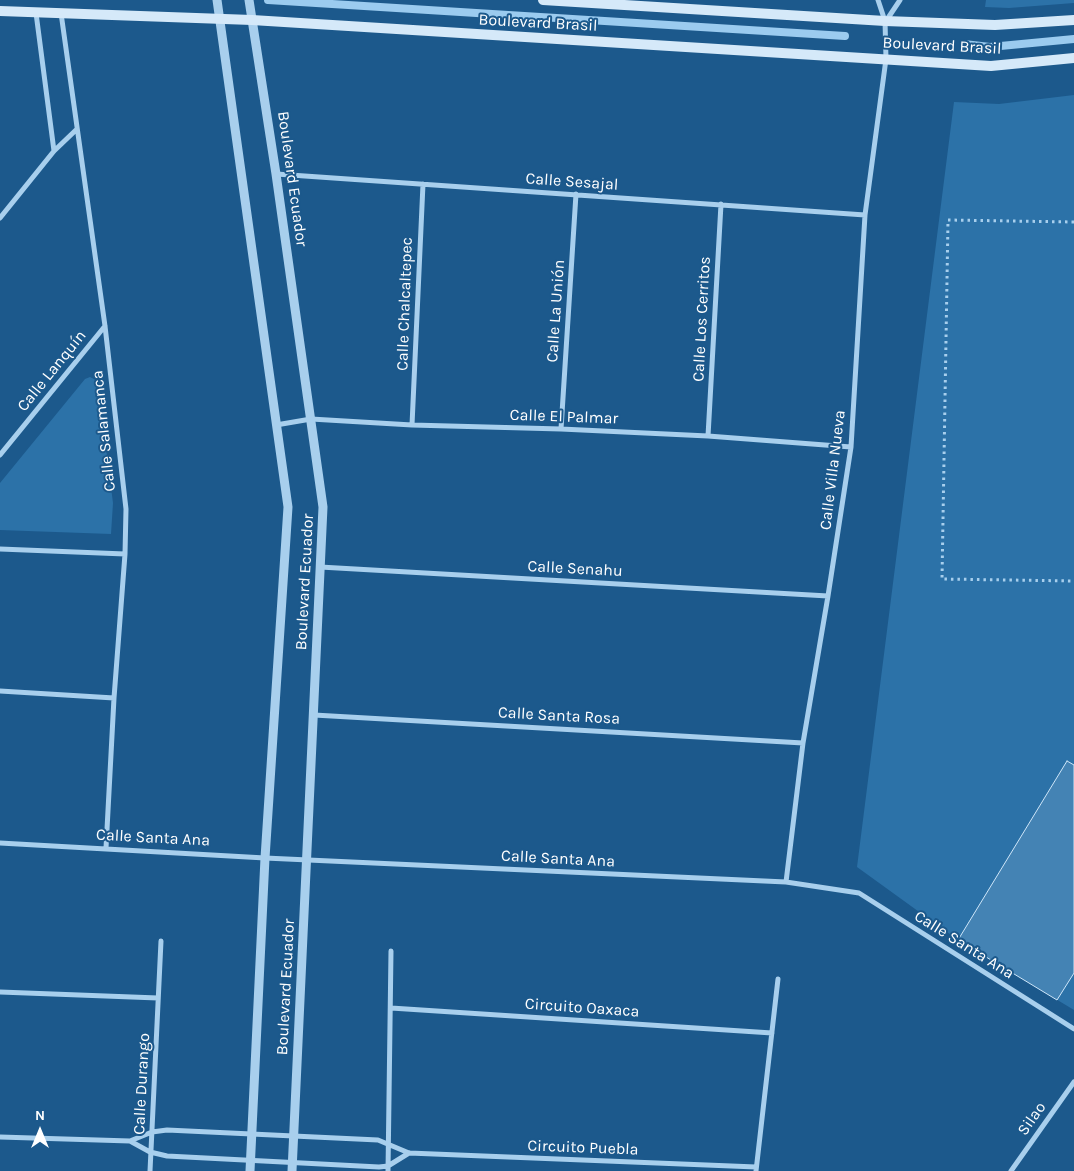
<!DOCTYPE html>
<meta charset="utf-8">
<style>
body{margin:0}
#map{position:relative;width:1074px;height:1171px;overflow:hidden;background:#1c598c;font-family:Karla,sans-serif}
canvas{display:block}
.north{position:absolute;left:15px;top:1106px;width:50px;height:50px;-webkit-text-stroke:4px #1c598c;paint-order:stroke;rotate:0deg;font-size:14px;font-weight:700;line-height:20px;text-align:center;color:#fff}
.north::after{content:'';display:block;margin:auto;width:18px;height:22px;background:#fff;clip-path:polygon(50% 0,100% 100%,50% 72%,0 100%)}
</style>
<div id="map">
<canvas width="1074" height="1171"></canvas>
<div class="north">N</div>
</div>
<script>
const g = document.querySelector('canvas').getContext('2d');
g.lineJoin = 'round';
function paint(path, color) { g.fillStyle = color; g.fill(path, 'evenodd'); }
const poly = rows => new Path2D(rows.map(r => 'M' + r).join(''));
function stroke(path, color, width, dash) { g.strokeStyle = color; g.lineWidth = width; g.lineCap = dash ? 'butt' : 'round'; g.setLineDash(dash || []); g.stroke(path); }
function write(font, color, halo, rows, align = 'center') {
  g.font = font + ' Karla,sans-serif'; g.lineWidth = 4; g.setLineDash([]); g.textBaseline = 'middle'; g.strokeStyle = halo; g.fillStyle = color; for (const [text, x, y, turn = 0] of rows) {
    g.save(); g.translate(x, y); g.rotate((+turn || 0) * Math.PI / 180); g.textAlign = isNaN(turn) ? turn : align; if (halo) g.strokeText(text, 0, 0); g.fillText(text, 0, 0); g.restore();
  }
}
paint(poly([
 [986,0,1074,0,1074,3,1009,8,985,7],
 [1074,95,1074,1010,958,940,857,867,954,102,999,104],
 [90,377,96,380,98,385,113,503,111,534,0,530,0,483,85,379]
]), '#2c72a8');
stroke(poly([
 [268,0,845,36],
 [964,44,990,47,1074,39]
]), '#9bcbef', 8);
const building = poly([
 [1067,761,1074,765,1074,973,1057,1000,958,940,1067,761]
]);
paint(building, '#4483b4');
stroke(building, '#cee6f9', 1);
stroke(poly([
 [1074,222,948,220,942,579,1074,581]
]), '#a8cfed', 3, [2.5, 4]);
stroke(poly([
 [36,13,54,151],
 [61,13,105,326,126,509,125,554,114,698,106,848],
 [886,21,900,0],
 [276,174,865,215],
 [0,218,54,151,77,129],
 [276,425,311,419,412,425,561,429,708,436,851,447],
 [412,425,423,184],
 [561,429,576,194],
 [708,436,721,204],
 [0,455,105,326],
 [0,549,125,554],
 [320,567,828,596],
 [0,691,114,698],
 [314,715,803,743],
 [0,843,265,858,786,882,859,893,1074,1029],
 [786,882,803,743,828,596,851,447,865,215,886,59,885,21,878,0],
 [0,992,158,998],
 [391,1008,772,1033],
 [0,1137,130,1141,152,1132,167,1130,378,1140,409,1153,756,1167],
 [130,1141,150,1152,167,1156,379,1167,388,1166,409,1153],
 [150,1171,161,941],
 [388,1171,391,951],
 [756,1171,778,979],
 [1011,1171,1074,1082]
]), '#a8cfed', 5);
stroke(poly([
 [217,0,288,507,265,858,250,1171],
 [249,0,276,174,323,507,292,1171]
]), '#a8cfed', 9);
stroke(poly([
 [543,0,885,21,995,25,1074,20],
 [0,11,252,20,991,66,1074,58]
]), '#d5e9f9', 10);
write('16px', '#fff', '#1c598c', [
 ["Boulevard Brasil",538,23,3],
 ["Boulevard Brasil",942,46,3],
 ["Boulevard Ecuador",292,179,82],
 ["Calle Sesajal",572,182,4],
 ["Calle Chalcaltepec",405,304,-88],
 ["Calle La Unión",556,311,-86],
 ["Calle Los Cerritos",702,319,-87],
 ["Calle Lanquín",52,371,-51],
 ["Calle El Palmar",564,417,2],
 ["Calle Salamanca",104,431,-96],
 ["Calle Villa Nueva",833,470,-83],
 ["Calle Senahu",575,569,3],
 ["Boulevard Ecuador",305,582,-87],
 ["Calle Santa Rosa",559,716,3],
 ["Calle Santa Ana",153,838,3],
 ["Calle Santa Ana",558,859,3],
 ["Calle Santa Ana",964,945,32],
 ["Boulevard Ecuador",286,987,-87],
 ["Circuito Oaxaca",582,1008,4],
 ["Calle Durango",142,1084,-87],
 ["Silao",1032,1119,-55],
 ["Circuito Puebla",583,1148,2]
]);
</script>
